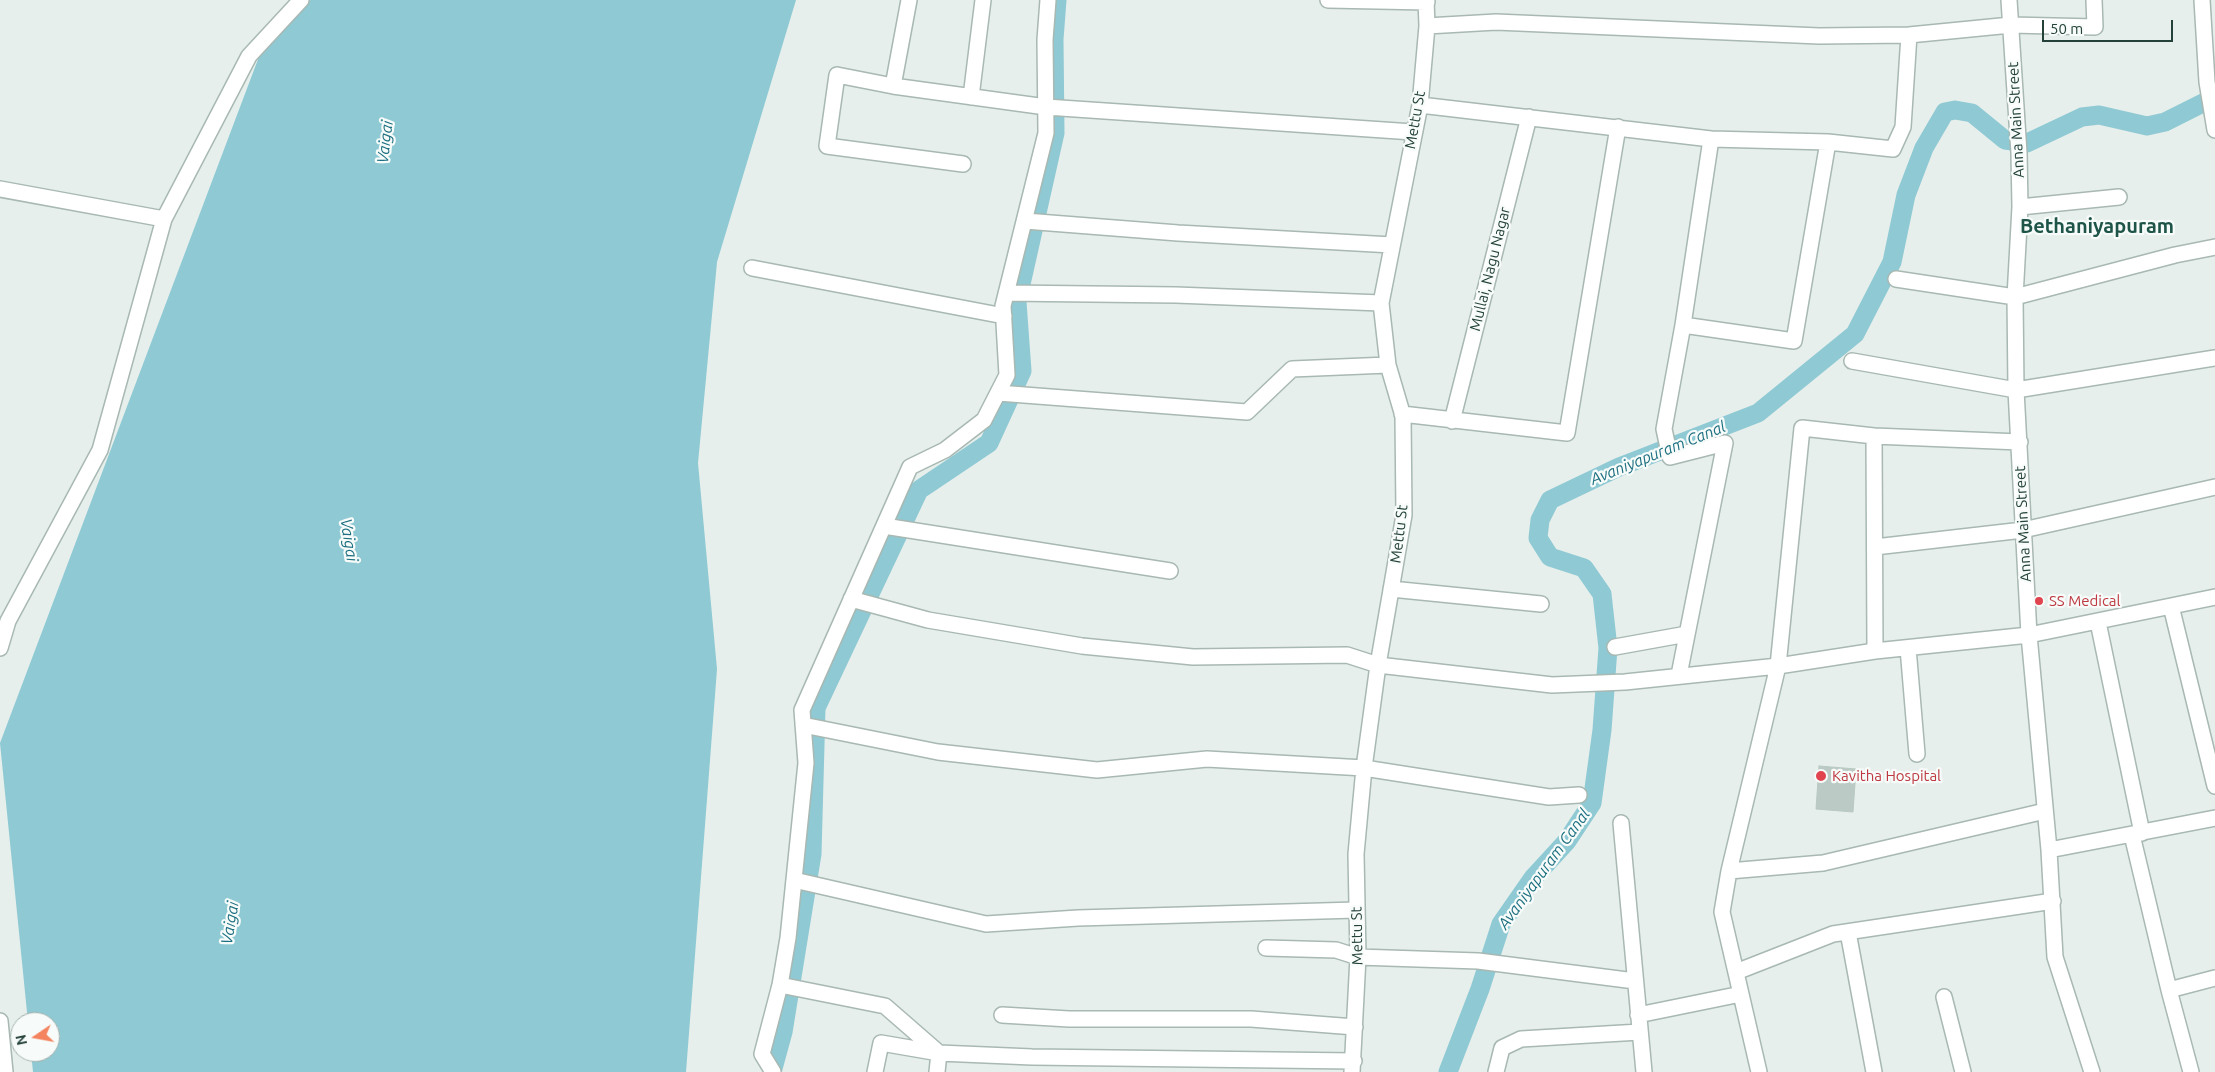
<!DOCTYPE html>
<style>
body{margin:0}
#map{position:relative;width:2215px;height:1072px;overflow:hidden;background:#e6efeb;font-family:Ubuntu,sans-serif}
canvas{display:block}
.north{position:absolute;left:10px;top:1012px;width:50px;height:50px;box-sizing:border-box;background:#f7fbf9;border:1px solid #a3b1ad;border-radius:50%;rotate:258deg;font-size:14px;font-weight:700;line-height:20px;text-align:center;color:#24423a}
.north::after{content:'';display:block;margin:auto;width:18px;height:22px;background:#f4845f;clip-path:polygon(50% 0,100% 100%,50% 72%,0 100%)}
.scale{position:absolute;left:2042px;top:20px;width:131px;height:22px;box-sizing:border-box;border:2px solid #24423a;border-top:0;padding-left:6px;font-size:15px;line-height:18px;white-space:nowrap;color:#24423a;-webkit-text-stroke:4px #f7fbf9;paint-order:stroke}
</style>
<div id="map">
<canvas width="2215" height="1072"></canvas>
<div class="north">N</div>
<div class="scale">50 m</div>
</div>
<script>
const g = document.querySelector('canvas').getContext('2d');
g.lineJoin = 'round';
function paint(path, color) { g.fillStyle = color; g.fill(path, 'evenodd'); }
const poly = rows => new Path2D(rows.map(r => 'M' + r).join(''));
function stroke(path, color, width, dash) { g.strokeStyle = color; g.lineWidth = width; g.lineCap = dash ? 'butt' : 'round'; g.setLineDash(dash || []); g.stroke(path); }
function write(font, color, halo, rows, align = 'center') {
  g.font = font + ' Ubuntu,sans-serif'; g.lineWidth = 4.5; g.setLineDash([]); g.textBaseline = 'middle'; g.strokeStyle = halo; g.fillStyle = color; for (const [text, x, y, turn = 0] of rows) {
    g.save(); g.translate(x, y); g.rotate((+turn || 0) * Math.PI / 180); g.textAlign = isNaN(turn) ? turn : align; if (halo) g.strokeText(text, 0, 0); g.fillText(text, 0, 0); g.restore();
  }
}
paint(poly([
 [310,0,796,0,717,262,698,463,717,669,686,1072,33,1072,31,1052,50,1052,50,1022,28,1022,0,743,260,54]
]), '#8ec9d4');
stroke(poly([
 [772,1072,783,1032,812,854,816,708,919,490,989,443,1022,371,1017,302,1055,133,1054,39,1057,0],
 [1448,1072,1480,989,1501,924,1533,878,1567,841,1592,803,1602,730,1608,648,1602,594,1584,568,1550,557,1538,538,1540,520,1550,500,1619,467,1758,413,1855,334,1892,262,1906,195,1924,148,1945,112,1955,110,1972,113,2005,140,2027,143,2082,117,2099,115,2147,126,2165,122,2215,97]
]), '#8ec9d4', 19);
const building = poly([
 [1819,766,1856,769,1853,812,1816,809,1819,766]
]);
paint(building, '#bbcac4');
stroke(building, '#b8c9c2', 1);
const minor = poly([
 [1328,0,1427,2],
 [2009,0,2019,153,2020,207,2015,297,2016,390,2029,635,2049,850,2055,957,2092,1072],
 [2202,0,2207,82,2215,130],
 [1427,26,1496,22,1819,36,1909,35,2011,25,2095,27,2094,0],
 [893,86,909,0],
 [971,97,983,0],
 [1420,105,1711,139,1828,142,1893,149,1903,127,1909,35],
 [963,164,827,146,837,75,893,86,1046,107,1413,132],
 [0,189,164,219,100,450,8,621,0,648],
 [2020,207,2119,197],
 [164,219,249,56,301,0],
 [1025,221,1178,233,1392,245],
 [752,268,1004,316],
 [1896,279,2015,297,2175,255,2215,247],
 [1006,293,1176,295,1381,303],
 [1683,325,1794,341,1828,142],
 [1852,361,2016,390,2215,358],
 [998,393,1247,412,1292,369,1388,365],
 [1402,414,1567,433,1618,127],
 [1452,421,1529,117],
 [884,526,1170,571],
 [1875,547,2023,530,2215,487],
 [1391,589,1541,604],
 [851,599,928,620,1082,646,1193,657,1347,655,1378,665,1552,685,1625,682,1778,666,1875,651,2029,635,2215,597],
 [2171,606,2215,786],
 [2098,622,2142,833],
 [1615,647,1687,634],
 [1908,648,1917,754],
 [1875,651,1874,436,2020,442],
 [1679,675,1725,443,1670,457,1664,429,1683,325,1711,139],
 [803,725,938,752,1097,770,1207,759,1364,768,1549,797,1579,795],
 [1621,823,1644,1072],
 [2132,835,2169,990],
 [2049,850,2215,818],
 [1729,871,1823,863,2045,811],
 [794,880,986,924,1078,918,1356,910],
 [1848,932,1874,1072],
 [1266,948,1336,950,1358,957,1478,961,1635,981],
 [1736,972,1833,934,2053,901],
 [780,985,885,1006,939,1053,937,1072],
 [1944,997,1963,1072],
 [1002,1015,1069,1019,1251,1019,1355,1027],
 [1638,1015,1741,994],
 [0,1021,5,1072],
 [773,1072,762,1054,780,985,788,938,806,763,802,710,910,467,945,450,984,420,1007,375,1003,306,1046,133,1045,40,1048,0],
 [875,1072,881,1043,939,1053,1032,1057,1354,1061],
 [1352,1072,1358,957,1356,854,1364,768,1378,665,1404,515,1403,416,1388,365,1381,303,1420,105,1427,26,1426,0],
 [1496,1072,1502,1048,1521,1039,1640,1032],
 [1759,1072,1722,912,1729,871,1778,666,1802,428,1874,436],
 [2191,1072,2169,990,2215,978]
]);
stroke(minor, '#a8b8b2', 18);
stroke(minor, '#fff', 15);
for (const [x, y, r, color] of [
 [2039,601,5,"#e0444e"],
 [1821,776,6,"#e0444e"]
]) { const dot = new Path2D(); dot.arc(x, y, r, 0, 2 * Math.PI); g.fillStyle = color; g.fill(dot); stroke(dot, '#f7fbf9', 2); }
write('15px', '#24423a', '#f7fbf9', [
 ["Mettu St",1415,120,-80],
 ["Anna Main Street",2016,120,-93],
 ["Mullai, Nagu Nagar",1490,269,-76],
 ["Anna Main Street",2023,524,-93],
 ["Mettu St",1399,534,-83],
 ["Mettu St",1357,936,-91]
]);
write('15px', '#be3a42', '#f7fbf9', [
 ["SS Medical",2049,601],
 ["Kavitha Hospital",1832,776]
], 'left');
write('italic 16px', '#1c6f80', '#f7fbf9', [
 ["Vaigai",385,142,-83],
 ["Avaniyapuram Canal",1658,453,-22],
 ["Vaigai",349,540,81],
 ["Avaniyapuram Canal",1544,869,-54],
 ["Vaigai",230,923,-81]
]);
write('bold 20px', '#1f5548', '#f7fbf9', [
 ["Bethaniyapuram",2097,226]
]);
</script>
